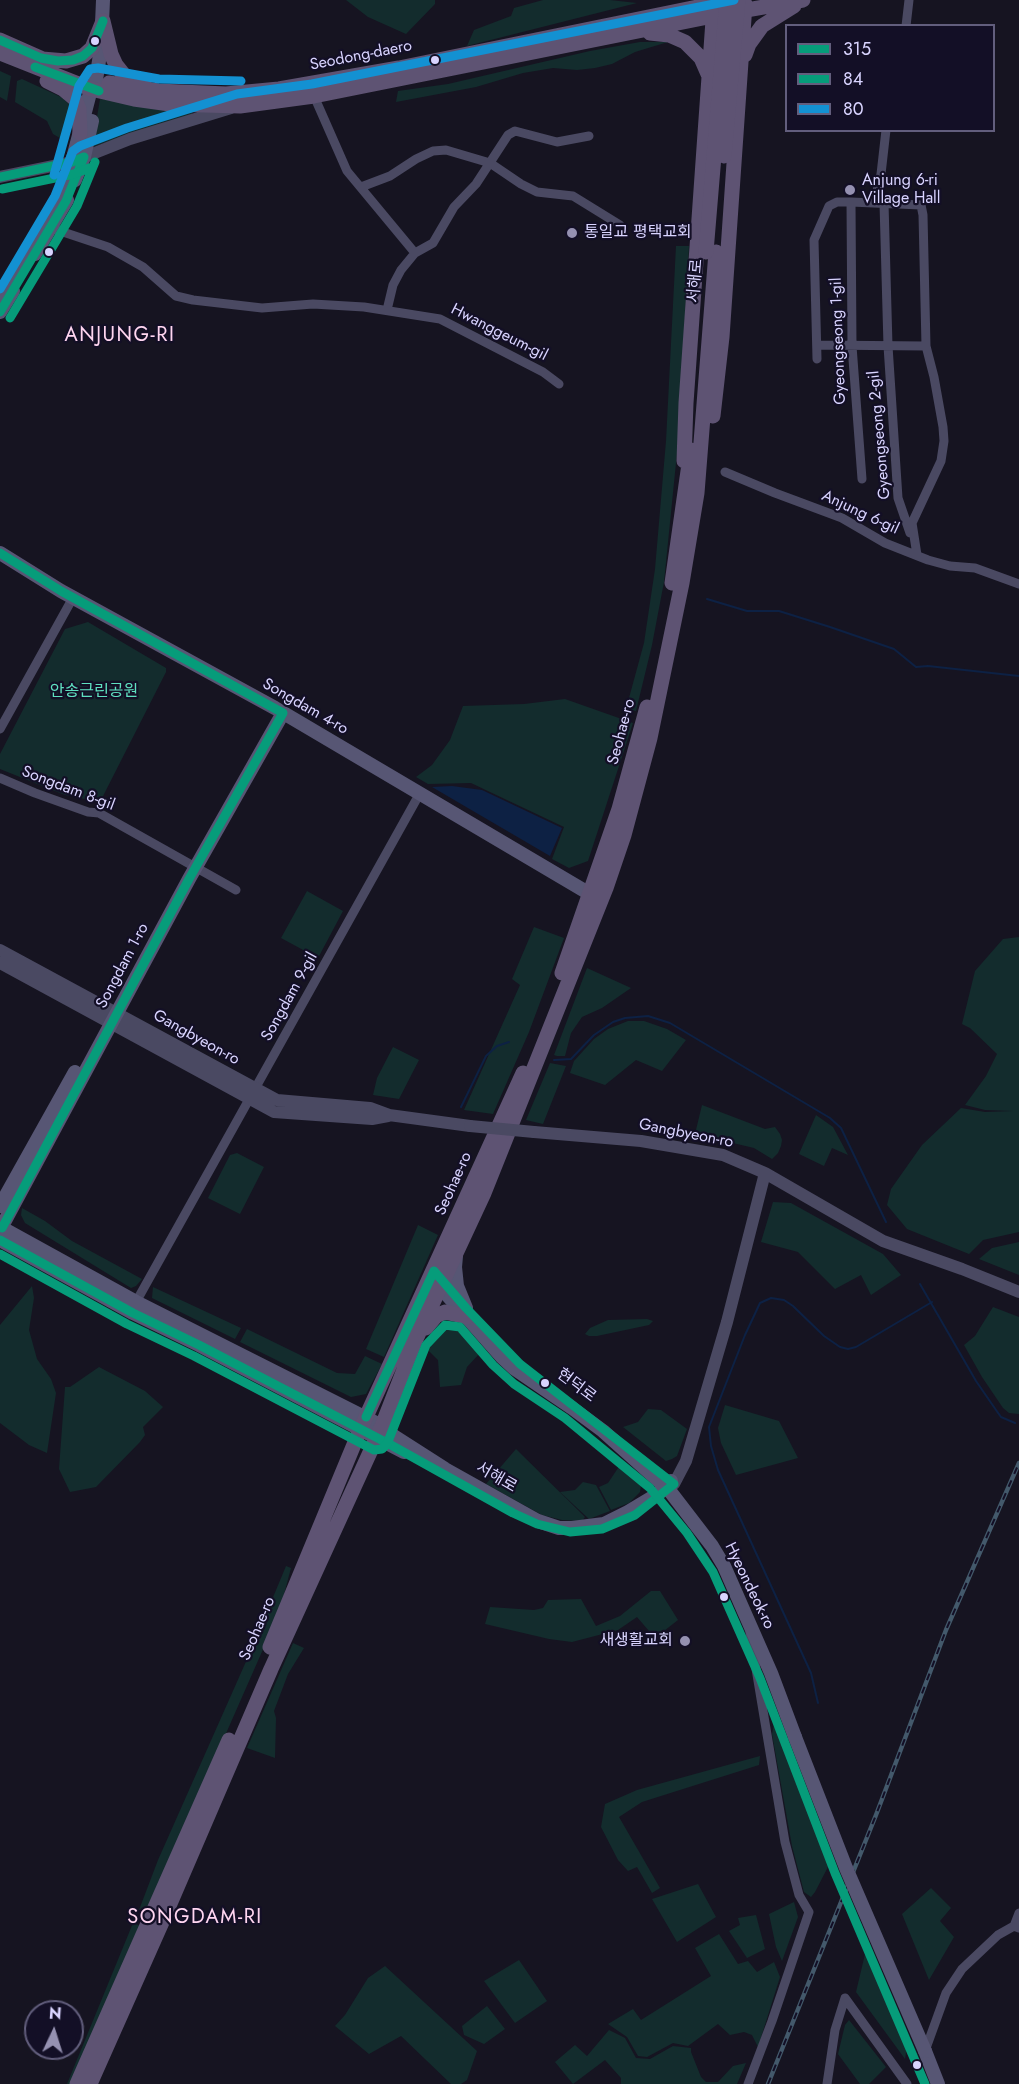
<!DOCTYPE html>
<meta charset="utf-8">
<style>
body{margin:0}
#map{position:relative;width:1019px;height:2084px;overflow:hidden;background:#161421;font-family:Jost,sans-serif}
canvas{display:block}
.legend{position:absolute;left:785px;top:24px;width:210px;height:108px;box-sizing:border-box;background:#130f26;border:2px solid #625e7d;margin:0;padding:8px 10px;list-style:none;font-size:18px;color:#d9d4ff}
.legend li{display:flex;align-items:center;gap:12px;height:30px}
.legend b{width:30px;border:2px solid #625e7d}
.north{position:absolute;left:24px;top:2000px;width:60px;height:60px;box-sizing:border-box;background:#130f26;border:2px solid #625e7d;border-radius:50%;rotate:4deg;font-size:16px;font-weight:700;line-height:24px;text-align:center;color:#d9d4ff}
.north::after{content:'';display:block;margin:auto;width:21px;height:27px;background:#9591b1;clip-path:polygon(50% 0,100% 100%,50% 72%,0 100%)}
</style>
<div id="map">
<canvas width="1019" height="2084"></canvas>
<ul class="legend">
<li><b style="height:8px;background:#069c7a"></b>315</li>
<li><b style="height:8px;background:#069c7a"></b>84</li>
<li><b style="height:8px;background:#1391d2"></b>80</li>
</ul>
<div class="north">N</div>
</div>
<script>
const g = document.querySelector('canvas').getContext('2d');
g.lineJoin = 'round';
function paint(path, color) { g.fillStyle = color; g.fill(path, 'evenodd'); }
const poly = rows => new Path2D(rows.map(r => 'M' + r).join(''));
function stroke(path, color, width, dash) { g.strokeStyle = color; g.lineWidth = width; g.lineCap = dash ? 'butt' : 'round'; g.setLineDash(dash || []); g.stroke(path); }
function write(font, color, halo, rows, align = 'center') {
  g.font = font + ' Jost,"Noto Sans KR",sans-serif'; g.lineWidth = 4.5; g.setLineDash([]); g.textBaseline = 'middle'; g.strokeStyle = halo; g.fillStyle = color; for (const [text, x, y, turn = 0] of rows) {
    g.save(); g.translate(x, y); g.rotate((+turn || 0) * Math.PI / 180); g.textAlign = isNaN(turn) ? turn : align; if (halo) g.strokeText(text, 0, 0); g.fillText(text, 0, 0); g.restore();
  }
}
paint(poly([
 [346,0,435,0,435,4,406,34,368,17],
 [543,0,610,0,637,3,467,46,474,30,511,16,514,8],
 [640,42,668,42,635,52,612,64,595,68,577,70,553,68,523,73,476,87,396,102,398,91,448,84,590,51],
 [0,71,11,76,7,101,0,97],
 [22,79,61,97,69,104,72,111,65,141,53,134,47,121,15,102,17,81],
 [100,99,192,110,192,115,92,147],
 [676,246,689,246,678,443,664,582,652,645,636,711,626,709,644,643,655,569,666,441],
 [88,622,166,668,166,672,100,802,65,795,0,769,0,754,65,629],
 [565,699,633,723,588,861,569,868,552,859,564,827,471,783,428,784,416,777,432,765,450,740,463,706,524,704],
 [307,891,343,911,318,958,281,938],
 [534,927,564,938,529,1032,493,1114,464,1110,520,985,512,979],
 [1019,937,1019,1232,983,1240,969,1254,907,1229,887,1205,891,1189,922,1145,961,1108,985,1112,1013,1111,985,1110,965,1105,986,1076,997,1054,970,1028,962,1024,975,971,1003,939],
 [587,968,631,988,602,1008,582,1017,571,1033,565,1056,557,1056,554,1055],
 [628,1021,644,1021,667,1029,686,1040,662,1071,636,1060,605,1085,570,1073,574,1061,594,1039,608,1029],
 [393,1047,419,1060,399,1099,373,1095,377,1078],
 [550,1063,566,1066,543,1124,526,1120],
 [702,1105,765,1129,775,1127,780,1134,782,1140,781,1146,778,1153,772,1159,754,1148,695,1134],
 [816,1115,833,1127,848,1155,832,1148,824,1166,799,1154],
 [237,1153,264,1167,240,1214,208,1198,230,1155],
 [773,1202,791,1203,883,1254,901,1275,871,1295,861,1275,835,1289,798,1252,761,1242],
 [22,1208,45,1221,72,1241,142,1279,136,1286,131,1288,25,1223,21,1215],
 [418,1225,438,1235,384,1357,366,1349],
 [1019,1242,1019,1275,979,1259,992,1248],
 [32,1286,34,1298,29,1330,37,1359,51,1379,56,1393,47,1453,29,1445,0,1423,0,1325],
 [153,1287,241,1328,235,1339,152,1298],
 [993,1307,1019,1317,1019,1414,1009,1413,1003,1408,982,1377,964,1345,975,1336],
 [647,1319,653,1321,649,1325,597,1336,589,1336,585,1334,590,1328,608,1320],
 [451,1322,459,1326,478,1349,480,1353,467,1367,461,1385,440,1387,438,1360,428,1350,443,1324],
 [247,1329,337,1373,355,1374,365,1356,382,1364,366,1394,351,1397,240,1342],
 [99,1367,145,1391,163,1407,143,1427,145,1435,140,1442,96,1487,70,1492,59,1469,65,1387,70,1387],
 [725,1405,779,1421,798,1458,736,1475,721,1443,718,1428],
 [648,1409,661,1410,687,1429,677,1456,672,1459,666,1461,623,1427,638,1422],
 [516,1449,585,1517,582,1521,562,1520,542,1515,486,1484],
 [620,1465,637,1478,641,1485,640,1492,629,1503,611,1510,599,1487,608,1483],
 [583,1482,596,1485,610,1511,589,1519,560,1492,575,1490],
 [286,1566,291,1568,279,1613,147,1913,139,1910,158,1860,252,1648],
 [651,1591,660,1591,678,1620,655,1638,637,1617,618,1630,572,1642,549,1639,485,1624,490,1607,534,1610,543,1608,548,1600,581,1599,596,1626,620,1616],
 [293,1643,304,1648,288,1674,274,1711,276,1718,275,1758,247,1748],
 [774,1724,829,1865,815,1892,811,1897,804,1892,792,1846,772,1734],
 [760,1756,759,1765,642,1802,619,1817,660,1888,652,1893,637,1867,628,1871,618,1860,601,1827,605,1804,637,1790],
 [698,1884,716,1917,677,1942,652,1899],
 [931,1888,951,1908,940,1921,954,1937,929,1980,902,1914],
 [794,1902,798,1917,782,1961,776,1947,769,1914],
 [756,1915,765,1949,747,1958,729,1931,740,1925,738,1918],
 [133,1923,141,1926,71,2084,67,2084],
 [719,1934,738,1964,748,1961,757,1972,774,1962,780,1977,758,2047,752,2035,744,2032,730,2035,718,2024,688,2046,673,2043,647,2057,638,2056,627,2037,608,2024,633,2009,641,2020,711,1976,695,1948],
 [866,1950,907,2047,905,2059,856,1992],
 [519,1960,547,2001,515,2023,484,1981],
 [385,1966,477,2051,467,2080,461,2084,451,2084,401,2036,369,2054,335,2026,345,2015,368,1978],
 [487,2006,505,2029,484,2044,464,2035,462,2026],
 [849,2020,886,2067,869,2084,860,2084,838,2054,845,2025],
 [609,2030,625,2038,636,2058,650,2059,673,2046,691,2048,691,2052,701,2077,706,2082,718,2082,733,2066,746,2063,737,2084,621,2084,621,2078,605,2060,573,2084,555,2062,575,2045,587,2056]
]), '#132c2d');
paint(poly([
 [452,786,482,790,562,828,550,856,432,787]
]), '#0d2144');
stroke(poly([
 [707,599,747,611,779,611,830,627,894,649,916,667,928,666,1019,676],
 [554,1060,571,1059,594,1035,613,1022,625,1018,648,1016,670,1023,830,1118,841,1128,886,1222],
 [461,1107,486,1056,497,1046,509,1042],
 [920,1284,976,1381,996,1410,1001,1417,1015,1423],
 [818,1703,811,1673,718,1470,711,1446,709,1427,745,1335,760,1303,771,1298,784,1300,793,1306,824,1336,840,1347,848,1349,856,1347,932,1302]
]), '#0d2144', 2);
stroke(poly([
 [906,26,909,0],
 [314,96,347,171,415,253],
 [361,187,390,176,416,159,433,151,446,150,490,163,521,184,537,192,573,196,620,225],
 [874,203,921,205,923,215,926,346,934,377,943,427,944,441,941,461,912,523,917,555],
 [884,203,888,346,898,498,910,533],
 [51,228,108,247,143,267,176,296,193,300,262,308,313,304,364,307,440,319,543,372,559,384],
 [387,310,393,285,401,270,415,253,433,243,454,207,476,184,508,135,515,131,557,142,589,136],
 [817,345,926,346],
 [817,359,814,240,829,206,837,202,851,202],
 [725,472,775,493,842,518,885,543,928,560,950,566,975,568,1019,584],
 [862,479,852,346,851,202,874,203,881,174,886,130],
 [0,729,70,603],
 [0,778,35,793,88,812,99,813,236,890],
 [136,1302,420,793],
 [1014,1926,1019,1913],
 [845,1998,907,2084],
 [925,2051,946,1993,962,1969,998,1935,1014,1926,1019,1928],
 [748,2084,772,2021,809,1912,799,1895,785,1842,750,1633],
 [827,2084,835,2030,845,1998]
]), '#4a4962', 9);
stroke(poly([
 [0,177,72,162,130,139,231,108],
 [0,950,277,1100,370,1108,389,1115,470,1126],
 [0,963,274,1112,372,1119,388,1116],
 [534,1132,641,1141,723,1155,765,1173,883,1241,962,1269,1019,1292],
 [674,1484,686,1461,727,1322,765,1173]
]), '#4a4962', 12);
stroke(poly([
 [75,180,84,157,92,121],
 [35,254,67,200],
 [0,297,58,197,72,162,91,89,96,80,101,48,103,0],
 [0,312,13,291],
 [0,553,61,591,275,708,590,894],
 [0,1206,75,1072],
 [0,1227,136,1302,382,1426,395,1437,445,1469,538,1521,559,1528,572,1528,604,1524,628,1512,658,1494,671,1481],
 [0,1230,189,879,283,713],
 [0,1240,133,1313,199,1345,404,1452],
 [456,1256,455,1267,457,1286,466,1308],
 [434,1280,502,1357,515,1369,572,1408,603,1431,669,1490,712,1546,724,1566,771,1673,795,1737],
 [925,2051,938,2084]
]), '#575674', 14);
stroke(poly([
 [103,21,111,54,116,65,124,75,144,84],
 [650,33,669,35,685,42,701,58,708,74],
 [0,40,52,63],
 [0,53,91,89,134,99,170,104,240,106,314,96,713,16,803,0],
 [745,55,749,44,762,26,794,6],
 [42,59,66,61,83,56,92,48,103,21],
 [47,81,63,89,75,99,79,109,80,133],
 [109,83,158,91,226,94,279,89,399,68,732,0],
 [713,416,722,337,745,4],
 [684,461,686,403,714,6],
 [672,583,691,450],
 [562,973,619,809,647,707],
 [426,1328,436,1316,445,1312,467,1317],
 [270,1647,360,1430,523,1073],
 [77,2084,229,1740],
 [90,2084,163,1920,271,1669,382,1426,416,1339,484,1193,606,888,624,835,650,738,682,583,697,493,716,252]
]), '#5e5373', 15);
const rail = poly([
 [768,2084,876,1815,946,1630,1019,1463]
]);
stroke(rail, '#43596b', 4.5);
stroke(rail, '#130f26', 2, [7]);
stroke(poly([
 [470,1126,534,1132]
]), '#4a4962', 12);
stroke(poly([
 [795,1737,846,1868,925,2051]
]), '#575674', 14);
stroke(poly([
 [724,156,738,0],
 [706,252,727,0]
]), '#5e5373', 15);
stroke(poly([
 [0,40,41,58,58,61,73,60,83,56,92,48,103,21],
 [35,67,99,91],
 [0,177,72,162,84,157],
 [0,312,66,201,84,157],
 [0,553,61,591,283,713,189,879,2,1228],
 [0,1240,133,1313,199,1345,391,1445,513,1513,537,1524,570,1532,602,1529,635,1515,674,1484,520,1364,466,1308,434,1271,366,1417]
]), '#069c7a', 9);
stroke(poly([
 [2,189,74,174,89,168],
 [10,318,77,206,95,162],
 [0,1254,127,1324,194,1356,374,1450,382,1449,387,1444,426,1345,445,1325,460,1327,493,1365,514,1384,565,1418,650,1488,687,1533,713,1572,760,1678,835,1873,925,2084]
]), '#069c7a', 9);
stroke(poly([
 [54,175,79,86,90,69,98,68,159,79,241,81],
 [0,289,55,196,73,151,80,146,127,128,237,94,312,84,734,0]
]), '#1391d2', 9);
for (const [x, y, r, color] of [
 [95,41,5,"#d9d4ff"],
 [435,60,5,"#d9d4ff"],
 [850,190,6,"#9591b1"],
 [572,233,6,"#9591b1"],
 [49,252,5,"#d9d4ff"],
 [545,1383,5,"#d9d4ff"],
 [724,1597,5,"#d9d4ff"],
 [685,1641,6,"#9591b1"],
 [917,2065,5,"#d9d4ff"]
]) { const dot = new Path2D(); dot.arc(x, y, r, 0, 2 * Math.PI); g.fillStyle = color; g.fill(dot); stroke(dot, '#130f26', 2); }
write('16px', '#d9d4ff', '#130f26', [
 ["Seodong-daero",361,56,-11],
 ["서해로",696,281,-85],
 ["Hwanggeum-gil",499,333,27],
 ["Gyeongseong 1-gil",839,341,-92],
 ["Gyeongseong 2-gil",880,435,-95],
 ["Anjung 6-gil",860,513,25],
 ["Songdam 4-ro",305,707,30],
 ["Seohae-ro",622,732,-75],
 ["Songdam 8-gil",68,789,21],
 ["Songdam 1-ro",123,966,-62],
 ["Songdam 9-gil",290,997,-61],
 ["Gangbyeon-ro",196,1038,29],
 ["Gangbyeon-ro",686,1134,11],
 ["Seohae-ro",454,1184,-66],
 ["현덕로",576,1386,37],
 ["서해로",496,1478,30],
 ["Hyeondeok-ro",749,1586,64],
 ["Seohae-ro",258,1629,-67]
]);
write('16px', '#d9d4ff', '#130f26', [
 ["Anjung 6-ri",862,181],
 ["Village Hall",862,199],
 ["통일교 평택교회",584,233],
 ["새생활교회",673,1641,"right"]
], 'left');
write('16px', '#5fe0c0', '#130f26', [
 ["안송근린공원",94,692]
]);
g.letterSpacing = '1.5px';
write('20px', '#ffd6f0', '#130f26', [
 ["ANJUNG-RI",120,336],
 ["SONGDAM-RI",195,1918]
]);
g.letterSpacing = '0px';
</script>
